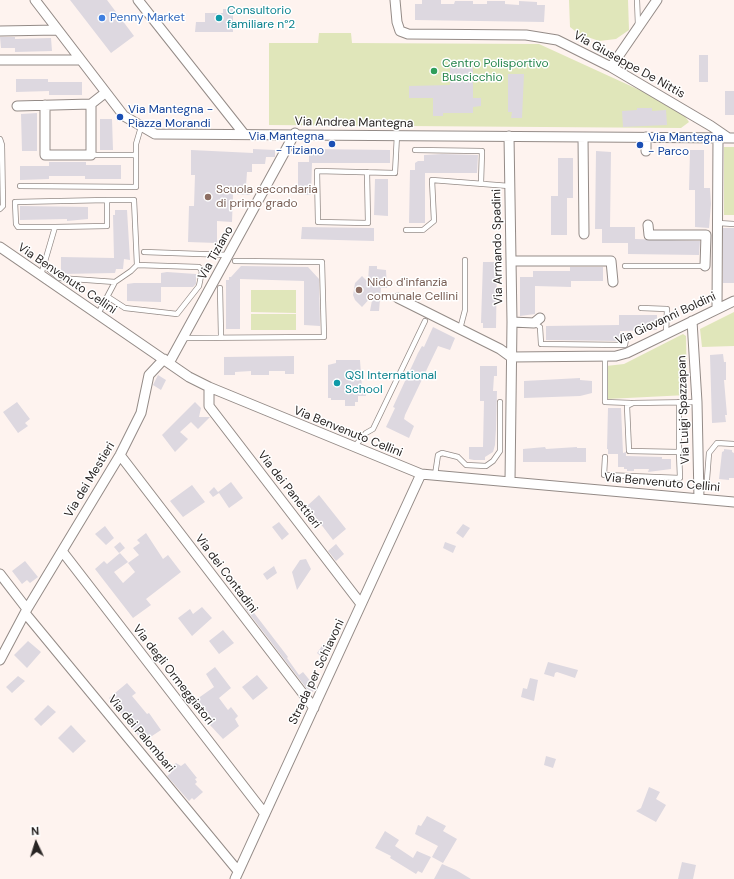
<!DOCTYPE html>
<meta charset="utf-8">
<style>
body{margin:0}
#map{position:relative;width:734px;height:879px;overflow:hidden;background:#fef3ef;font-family:"DM Sans",sans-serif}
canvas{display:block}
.north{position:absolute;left:16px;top:823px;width:40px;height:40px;-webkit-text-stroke:3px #fff;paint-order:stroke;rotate:356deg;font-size:11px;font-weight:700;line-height:16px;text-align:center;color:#282423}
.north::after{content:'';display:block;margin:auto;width:14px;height:18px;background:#282423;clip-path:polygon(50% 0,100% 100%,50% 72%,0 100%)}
</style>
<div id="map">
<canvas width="734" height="879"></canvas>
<div class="north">N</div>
</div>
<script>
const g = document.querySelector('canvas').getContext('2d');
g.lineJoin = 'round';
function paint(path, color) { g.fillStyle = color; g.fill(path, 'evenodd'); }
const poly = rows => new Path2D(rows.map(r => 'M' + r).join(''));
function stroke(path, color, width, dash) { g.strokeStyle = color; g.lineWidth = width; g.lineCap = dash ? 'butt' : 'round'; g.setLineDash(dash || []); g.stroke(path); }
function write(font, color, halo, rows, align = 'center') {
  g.font = font + ' "DM Sans",sans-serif'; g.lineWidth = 3; g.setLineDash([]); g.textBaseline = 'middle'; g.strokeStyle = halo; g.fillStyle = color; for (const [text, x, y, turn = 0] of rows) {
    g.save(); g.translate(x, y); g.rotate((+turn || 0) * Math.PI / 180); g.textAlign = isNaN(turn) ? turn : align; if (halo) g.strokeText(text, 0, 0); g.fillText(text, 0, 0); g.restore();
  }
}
paint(poly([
 [569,0,628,0,629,30,616,39,599,41,579,34,570,27],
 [319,33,351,33,352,43,539,44,657,98,684,115,689,122,681,128,269,125,269,43,318,43],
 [724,147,734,147,734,215,724,215],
 [251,290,296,290,296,313,251,312],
 [734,312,734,346,702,347,700,329],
 [251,314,296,314,296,330,251,330],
 [683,334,686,336,687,395,607,399,606,366,624,364]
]), '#e0e6ba');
paint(poly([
 [70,0,107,0,134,36,111,53],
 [422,0,441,0,441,4,454,4,455,1,473,1,473,4,487,4,487,1,505,1,505,4,519,5,519,1,537,2,537,5,545,5,544,22,415,20,415,4,422,4],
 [223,9,233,9,233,32,195,32,196,22,205,22,205,13,223,13],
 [0,37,15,37,15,39,51,38,52,51,15,52,15,48,1,48],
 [699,55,708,55,708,82,699,82],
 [450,66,473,66,473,98,481,98,481,106,473,107,473,113,443,113,443,116,433,116,433,98,409,98,409,86,450,85],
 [508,74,524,74,522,118,511,118,512,112,508,112],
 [16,79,48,79,48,82,82,82,82,95,49,95,49,91,16,92],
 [725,91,734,91,734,115,725,115],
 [637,108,652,108,652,111,666,110,667,125,623,127,622,111,637,110],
 [37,113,37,151,22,151,21,114],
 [100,119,112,119,113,150,100,150],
 [253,149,275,150,275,157,266,157,265,164,252,164,252,172,247,172,246,186,251,186,250,195,233,194,232,222,217,221,217,243,188,242,189,206,194,206,195,175,191,175,191,150,253,153],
 [309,149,390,150,390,163,312,163,311,195,298,194,298,162,309,162],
 [690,150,704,150,704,188,710,188,711,204,709,228,695,227,695,190,689,190],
 [596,151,611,152,610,227,635,227,635,239,700,241,699,255,628,254,628,243,602,243,602,229,595,229],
 [442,154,478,155,477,173,425,173,425,223,409,223,410,170,415,170,415,163,418,161,424,161,424,155],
 [558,158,573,158,573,198,567,198,567,235,551,235,551,196,558,196],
 [49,162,86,162,86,165,121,165,121,179,85,179,85,176,49,176,49,179,20,180,20,166,49,166],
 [375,179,388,179,388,216,374,215],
 [20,206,88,207,88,219,67,221,67,219,20,220],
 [115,210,127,210,130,260,124,259,123,269,116,269,115,273,61,274,61,257,114,258,113,215,115,215],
 [302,227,374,228,374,241,301,239],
 [723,228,734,228,734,283,723,283],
 [483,262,497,262,496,328,483,328,483,323,481,323],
 [241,266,308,267,319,279,320,326,304,325,304,281,240,279,240,329,226,329,226,280,229,280,229,277,231,277],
 [369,266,377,266,377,269,386,270,387,288,381,288,379,311,370,311,373,295,362,307,355,300,353,295,355,283,362,276,368,282],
 [570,267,603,267,603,281,571,281,571,287,535,286,535,314,520,316,520,277,533,277,533,271,570,271],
 [167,272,196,274,196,284,193,287,161,287,161,273],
 [134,283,161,283,161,302,127,301,127,284],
 [619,315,657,315,657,330,620,331,620,341,546,340,546,326,619,325],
 [433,327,455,338,450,350,438,346,405,415,404,419,414,426,409,438,386,427,395,408,393,407,418,353,422,346,424,347],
 [723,354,724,362,726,362,726,380,724,380,727,415,725,415,726,422,712,423,710,355],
 [294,356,294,374,285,374,285,371,269,371,269,375,251,375,251,371,235,372,235,375,224,375,224,357],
 [336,360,360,360,362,388,366,388,366,396,358,396,358,402,355,402,355,406,345,406,345,400,331,400,331,398,328,398,328,365,336,363],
 [480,366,497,366,497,376,494,376,493,391,497,391,496,429,495,445,493,452,485,457,485,460,474,460,469,459,469,447,483,447,484,401,480,401],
 [158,375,166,380,161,390,153,385],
 [580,378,580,380,592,381,592,393,580,396,524,398,524,381],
 [17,402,30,419,25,423,28,426,18,433,3,412],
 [195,402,201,408,199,417,210,417,198,429,191,422,180,432,188,439,175,452,162,435],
 [608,408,621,408,623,453,626,452,626,456,662,457,662,459,671,459,671,469,648,472,649,469,634,469,634,471,627,471,627,469,624,469,624,467,618,467,618,454,608,454,608,449,607,449],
 [545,447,546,449,577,447,577,448,586,448,586,462,523,462,523,449],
 [724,449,732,450,732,452,734,453,734,478,729,478,729,480,719,479,722,452,724,451],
 [231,482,243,498,229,508,219,493,213,497,209,492,214,487,218,492],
 [192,485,205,502,183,517,170,501],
 [319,495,346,529,333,540,307,506],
 [279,522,289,534,282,540,272,527],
 [463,524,470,528,463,538,456,533],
 [105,526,114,538,106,545,95,534],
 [146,533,163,559,168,555,181,572,146,599,151,605,133,618,95,569,104,561,107,564,120,553,128,562,114,572,123,583,135,572,128,563,139,555,133,548,140,543,137,540],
 [120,542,125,548,119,553,114,547],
 [445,542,456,546,453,553,443,548],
 [336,544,344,554,336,561,328,551],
 [306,559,311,569,297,590,292,572,300,560],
 [25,561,38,577,30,583,27,580,22,584,12,571],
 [274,566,277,573,267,580,263,574],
 [248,605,288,657,287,658,299,675,303,672,312,683,316,685,313,692,307,689,245,608],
 [202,607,212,618,192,636,178,618,190,609,193,614],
 [223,630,234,643,219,654,209,641],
 [28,641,41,652,27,668,14,655],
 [324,643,331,651,326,661,317,653],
 [548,662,578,670,575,678,557,672,555,673,554,677,544,674],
 [215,667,231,688,219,698,228,710,231,707,238,716,235,719,239,726,223,739,209,724,214,721,197,699,214,687,206,674],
 [257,675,268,688,253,700,242,687],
 [18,676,25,681,12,693,6,687],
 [530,678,538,680,534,701,521,697,523,688,527,689],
 [127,683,136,693,132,696,147,714,149,713,161,730,143,742,109,698],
 [48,705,56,712,41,726,34,719],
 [71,725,86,741,73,753,58,738],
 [546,756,556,759,553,768,544,765],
 [176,763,181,766,185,763,197,778,195,779,197,782,195,784,203,792,194,800,192,798,189,801,167,776,171,773,168,769],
 [649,787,660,792,656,799,666,805,656,822,636,811,641,808],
 [427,816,446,826,443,831,457,839,443,863,432,857,438,846,415,834,418,825,421,826],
 [385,831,399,840,395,846,413,858,417,851,431,857,422,873,418,871,416,874,390,858,391,856,375,848],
 [682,862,696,865,693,879,678,879],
 [442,864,456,870,471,879,434,879]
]), '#ddd8e0');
const service = poly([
 [637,0,638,25],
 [0,139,2,145,3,206,0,209],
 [415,150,482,151,481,183],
 [91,155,136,155],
 [367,172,368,223,318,222,317,171,395,173,397,135],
 [20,186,136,187,136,144,141,127],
 [718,223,734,224],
 [55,227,18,227,16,224,15,202,107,200],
 [406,230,423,230,434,221,432,180,509,186],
 [144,252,228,255],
 [44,265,59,278,115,282],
 [625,266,705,266],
 [41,275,55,227,107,226,107,200,134,200,137,265,131,271,115,282,98,314],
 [220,288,221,336],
 [108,297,125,308,177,314,199,286,202,271,199,267,137,265],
 [641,308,667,309,666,333],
 [534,323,540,327,541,344,625,345,626,339],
 [460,329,465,310,465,260],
 [183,338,324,337,322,262,235,261],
 [605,357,605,402,631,403],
 [679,402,679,452,629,451,627,406,633,403,697,402],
 [354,447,366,433,373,429,425,321],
 [605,457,604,475,680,478,679,452],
 [435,475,438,455,442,453,458,457,466,465,486,466,493,461,500,451,500,402],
 [707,479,709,453,717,443,734,444]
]);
const minor = poly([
 [35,0,124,116,155,134,734,138],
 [138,0,244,134],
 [395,0,397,22,400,31,408,34,526,35,557,40,611,67,711,126,727,137],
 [0,31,58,30],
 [0,60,80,60],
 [611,67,657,0],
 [45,105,45,155,91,155,91,104],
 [17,106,91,104,105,93],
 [509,136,512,322,510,481],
 [583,137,584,234],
 [646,137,646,151],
 [648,225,649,235,706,235,705,266],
 [0,247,189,377,209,387,421,474,734,502],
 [511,261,611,261,613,282],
 [398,298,500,349,511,357,616,356,627,353,734,301],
 [717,309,718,137],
 [692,321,697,402,699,499],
 [512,322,534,323,540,318],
 [169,363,295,133],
 [209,387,209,406,361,604],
 [120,455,314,708],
 [62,551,265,814],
 [0,574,27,609],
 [25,613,238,871],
 [0,660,27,609,120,455,141,413,149,375,164,359],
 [235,879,421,474]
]);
stroke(service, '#948b87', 6);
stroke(minor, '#948b87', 11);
stroke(service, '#fff', 4.5);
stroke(minor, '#fff', 9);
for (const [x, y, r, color] of [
 [102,18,4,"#3f7fe0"],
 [219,18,4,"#0f9aa8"],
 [434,71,4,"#2e9e5b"],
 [120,117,4,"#1a4fb4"],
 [332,144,4,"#1a4fb4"],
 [640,145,4,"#1a4fb4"],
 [208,197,4,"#8d6e63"],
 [359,290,4,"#8d6e63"],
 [337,383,4,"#0f9aa8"]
]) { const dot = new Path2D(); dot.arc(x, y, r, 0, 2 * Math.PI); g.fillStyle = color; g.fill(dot); stroke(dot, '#fff', 1.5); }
write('12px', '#0d838f', '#fff', [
 ["Consultorio",227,11],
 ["familiare n°2",227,25],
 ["QSI International",345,376],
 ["School",345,390]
], 'left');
write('12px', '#366cbe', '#fff', [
 ["Penny Market",110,18]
], 'left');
write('12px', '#27864d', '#fff', [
 ["Centro Polisportivo",442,64],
 ["Buscicchio",442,78]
], 'left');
write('12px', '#282423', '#fff', [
 ["Via Giuseppe De Nittis",629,65,29],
 ["Via Andrea Mantegna",354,123,1],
 ["Via Armando Spadini",498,247,-91],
 ["Via Tiziano",216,253,-61],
 ["Via Benvenuto Cellini",67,279,34],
 ["Via Giovanni Boldini",666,319,-25],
 ["Via Luigi Spazzapan",684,410,-92],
 ["Via Benvenuto Cellini",348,432,22],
 ["Via dei Mestieri",90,480,-59],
 ["Via Benvenuto Cellini",662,483,5],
 ["Via dei Panettieri",289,490,52],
 ["Via dei Contadini",226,574,53],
 ["Strada per Schiavoni",317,672,-65],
 ["Via degli Ormeggiatori",173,675,52],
 ["Via dei Palombari",141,734,50]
]);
write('12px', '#164399', '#fff', [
 ["Via Mantegna -",128,110],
 ["Piazza Morandi",128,124],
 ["Via Mantegna",324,137,"right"],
 ["- Tiziano",324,151,"right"],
 ["Via Mantegna",648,138],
 ["- Parco",648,152]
], 'left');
write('12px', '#785e54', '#fff', [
 ["Scuola secondaria",216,190],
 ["di primo grado",216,204],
 ["Nido d'infanzia",367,283],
 ["comunale Cellini",367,297]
], 'left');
</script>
